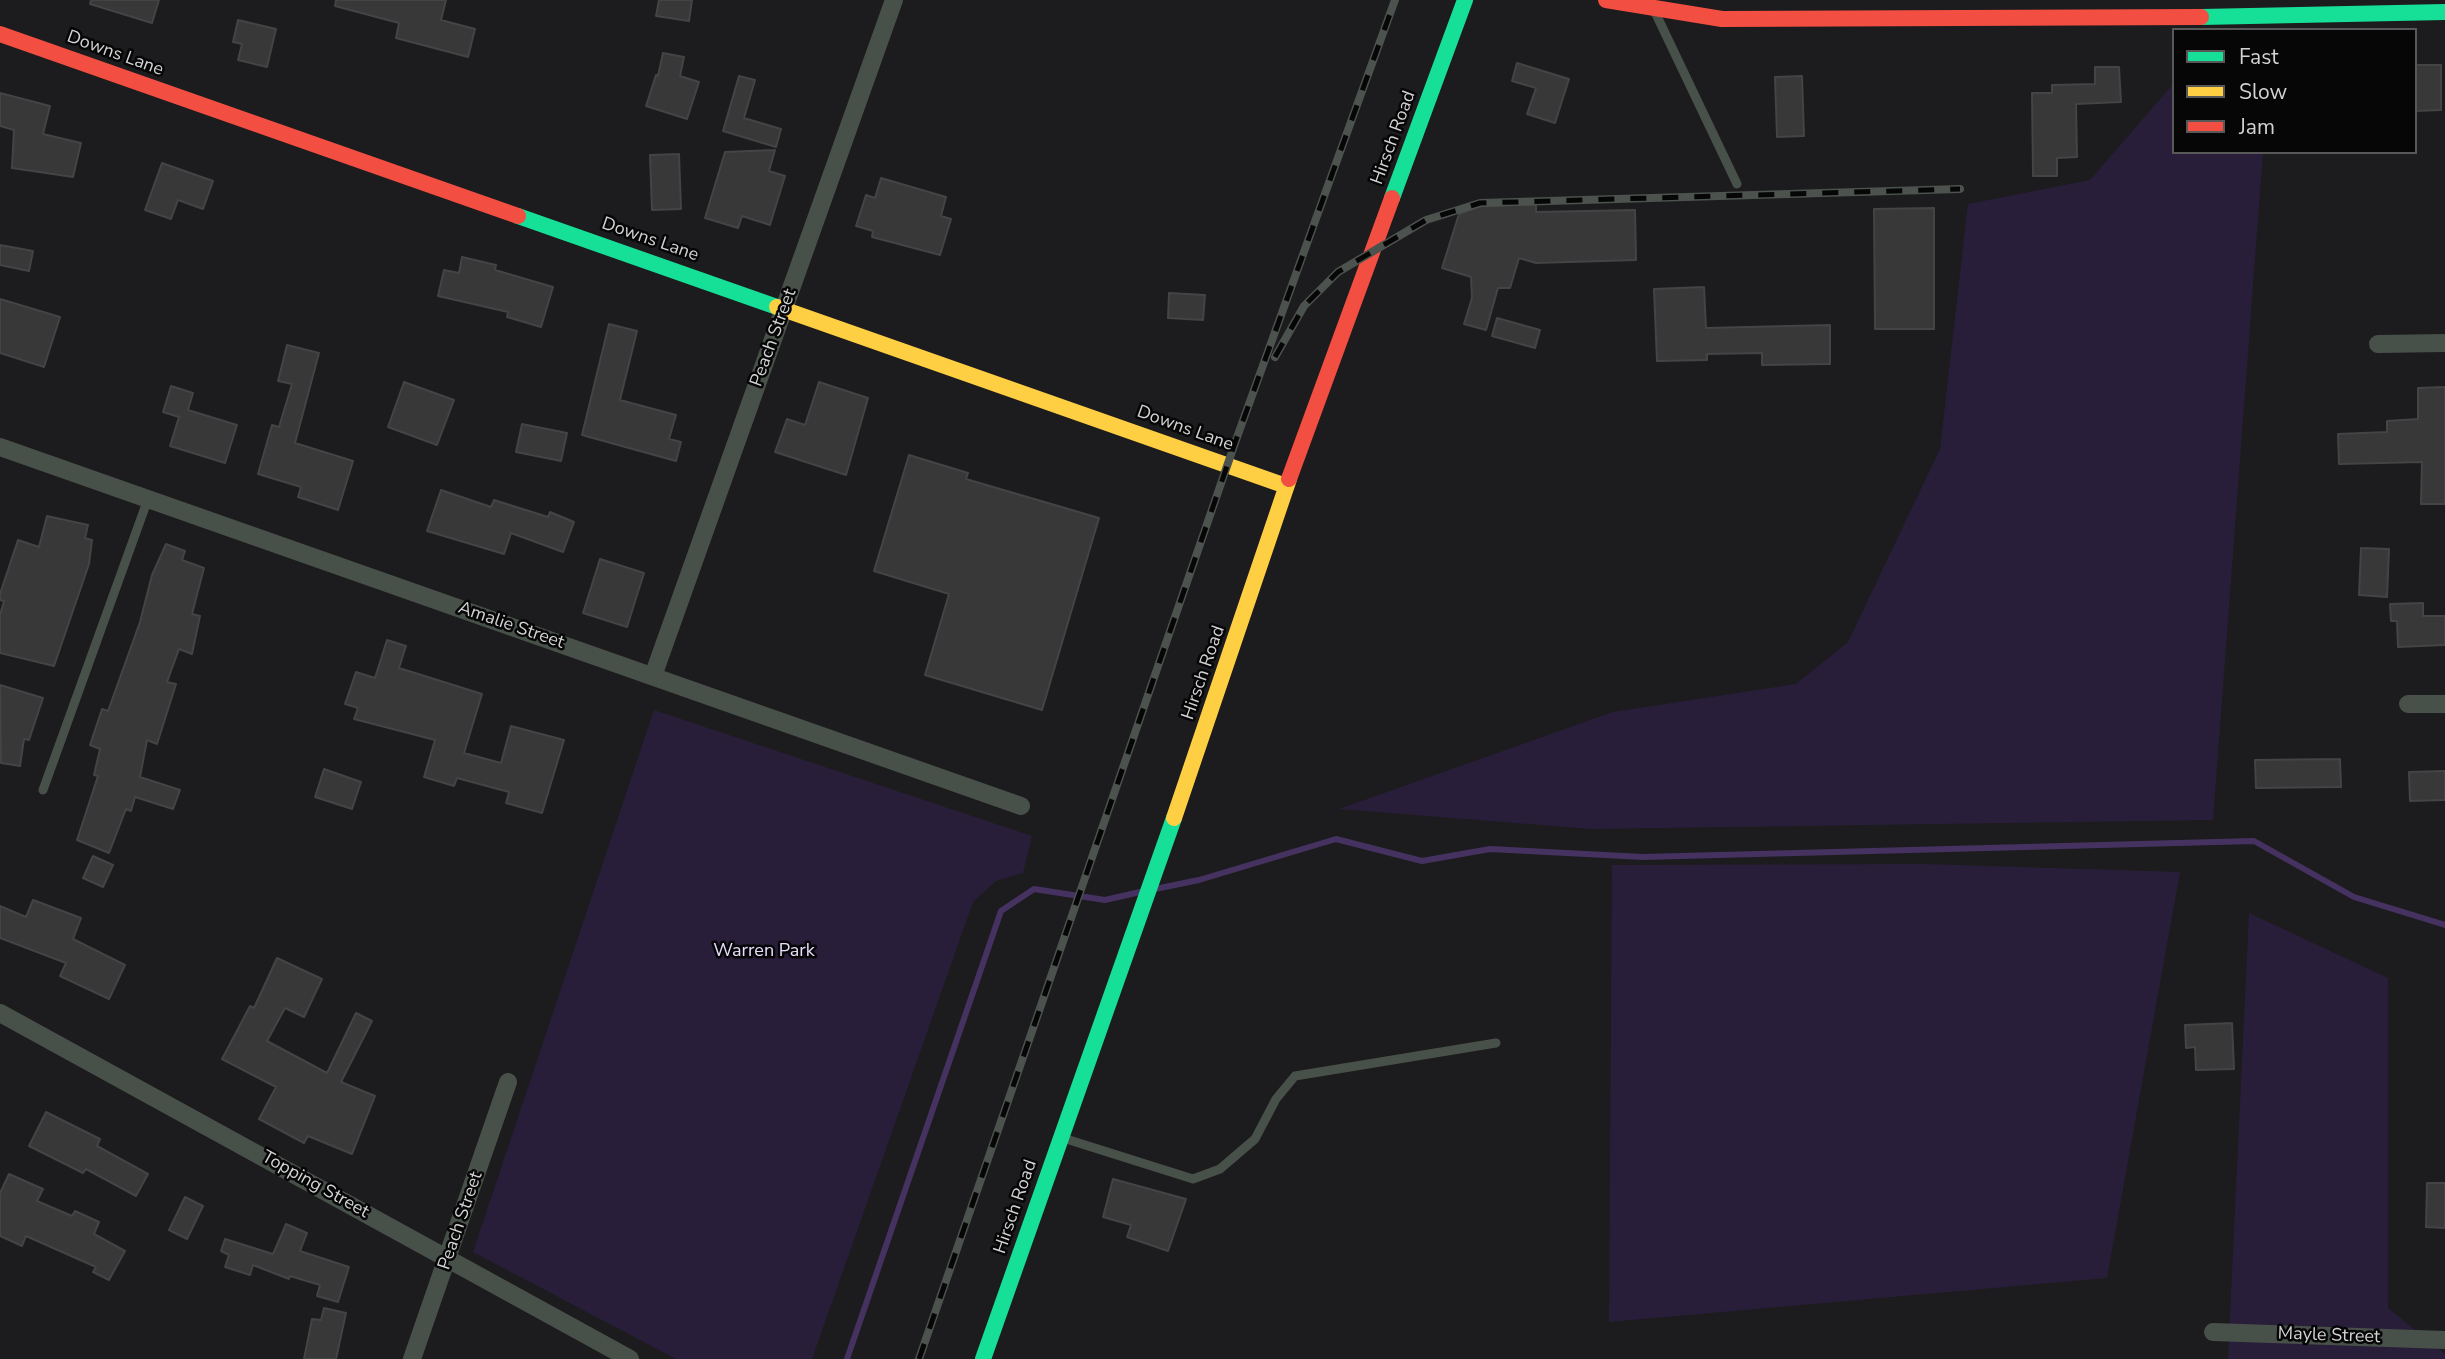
<!DOCTYPE html>
<style>
body{margin:0}
#map{position:relative;width:2445px;height:1359px;overflow:hidden;background:#1c1b1d;font-family:"Nunito Sans",sans-serif}
canvas{display:block}
.legend{position:absolute;left:2172px;top:28px;width:245px;height:126px;box-sizing:border-box;background:#060607;border:2px solid #585859;margin:0;padding:9px 12px;list-style:none;font-size:21px;color:#d3d3d5}
.legend li{display:flex;align-items:center;gap:14px;height:35px}
.legend b{width:35px;border:2px solid #585859}
</style>
<div id="map">
<canvas width="2445" height="1359"></canvas>
<ul class="legend">
<li><b style="height:9px;background:#16e098"></b>Fast</li>
<li><b style="height:9px;background:#ffcf43"></b>Slow</li>
<li><b style="height:9px;background:#f24e42"></b>Jam</li>
</ul>
</div>
<script>
const g = document.querySelector('canvas').getContext('2d');
g.lineJoin = 'round';
function paint(path, color) { g.fillStyle = color; g.fill(path, 'evenodd'); }
const poly = rows => new Path2D(rows.map(r => 'M' + r).join(''));
function stroke(path, color, width, dash) { g.strokeStyle = color; g.lineWidth = width; g.lineCap = dash ? 'butt' : 'round'; g.setLineDash(dash || []); g.stroke(path); }
function write(font, color, halo, rows, align = 'center') {
  g.font = font + ' "Nunito Sans",sans-serif'; g.lineWidth = 5; g.setLineDash([]); g.textBaseline = 'middle'; g.strokeStyle = halo; g.fillStyle = color; for (const [text, x, y, turn = 0] of rows) {
    g.save(); g.translate(x, y); g.rotate((+turn || 0) * Math.PI / 180); g.textAlign = isNaN(turn) ? turn : align; if (halo) g.strokeText(text, 0, 0); g.fillText(text, 0, 0); g.restore();
  }
}
paint(poly([
 [2174,83,2174,152,2263,152,2213,820,1592,829,1339,809,1613,712,1796,684,1848,642,1940,449,1968,204,2090,180],
 [654,710,1032,836,1023,873,996,881,973,902,812,1359,676,1359,473,1252],
 [1925,864,2180,872,2107,1278,1609,1322,1612,865],
 [2249,913,2388,978,2388,1308,2445,1354,2445,1359,2228,1359]
]), '#291e39');
stroke(poly([
 [1155,889,1199,880,1336,839,1422,861,1490,849,1643,857,2254,841,2354,897,2445,925],
 [847,1359,1001,911,1034,889,1105,900,1140,892]
]), '#453260', 6);
const building = poly([
 [91,0,159,0,152,23,90,4,91,0],
 [336,0,446,0,441,20,475,29,468,57,396,38,399,23,335,6,336,0],
 [659,0,692,0,689,21,656,16,659,0],
 [238,20,276,29,267,67,238,60,242,44,233,42,238,20],
 [663,53,684,57,680,76,699,82,687,119,646,106,656,75,658,76,663,53],
 [1517,63,1569,79,1555,123,1527,114,1536,88,1512,81,1517,63],
 [2415,65,2441,65,2441,110,2415,111,2415,65],
 [2095,67,2119,67,2121,102,2076,104,2077,157,2057,158,2057,176,2033,176,2032,93,2052,93,2052,85,2095,84,2095,67],
 [739,76,755,80,744,118,781,129,776,147,723,131,739,76],
 [1802,76,1804,136,1777,137,1775,77,1802,76],
 [0,93,50,106,43,134,81,143,73,177,12,168,14,130,0,126,0,93],
 [775,150,769,171,785,176,770,225,742,216,738,228,705,218,725,152,775,150],
 [679,154,681,209,652,210,650,155,679,154],
 [162,163,213,181,203,209,178,200,171,219,145,210,162,163],
 [881,178,946,197,941,216,951,219,940,255,872,237,873,231,856,226,866,195,875,198,881,178],
 [1536,204,1536,212,1635,210,1636,260,1536,263,1519,258,1510,288,1498,288,1486,330,1464,324,1472,298,1471,277,1442,268,1459,214,1481,206,1536,204],
 [1934,208,1934,329,1875,329,1874,209,1934,208],
 [0,245,33,251,29,271,0,265,0,245],
 [462,257,496,265,495,270,553,287,541,327,507,317,508,312,438,296,444,270,459,273,462,257],
 [1704,287,1706,328,1830,325,1830,364,1762,365,1762,353,1707,354,1707,360,1657,361,1654,289,1704,287],
 [1169,293,1205,295,1203,320,1168,318,1169,293],
 [0,299,60,317,44,367,0,353,0,299],
 [1497,318,1540,330,1535,348,1492,336,1497,318],
 [609,324,637,331,620,400,676,415,669,439,681,442,676,461,582,435,609,324],
 [287,345,319,353,295,443,353,461,338,510,298,497,301,487,258,474,272,425,279,427,292,384,278,381,287,345],
 [404,382,454,400,437,445,388,427,404,382],
 [819,382,868,398,846,475,775,452,787,419,805,425,819,382],
 [171,386,193,393,188,410,237,425,225,463,170,446,179,417,163,412,171,386],
 [2445,387,2445,504,2421,504,2422,462,2339,464,2338,434,2387,432,2387,421,2418,419,2418,388,2445,387],
 [522,424,567,433,561,461,516,452,522,424],
 [909,455,968,473,966,479,1099,518,1042,710,925,675,949,594,874,571,909,455],
 [441,490,491,507,494,500,548,517,550,512,574,522,563,552,511,533,504,554,427,531,441,490],
 [47,516,88,525,85,538,92,540,89,564,54,666,0,653,0,615,4,601,0,600,0,594,18,540,39,547,47,516],
 [166,544,185,551,182,560,204,568,192,614,200,616,192,654,179,649,167,682,176,684,157,744,147,740,140,777,180,790,173,809,135,797,131,811,126,809,109,853,77,840,98,776,94,775,100,749,90,745,102,709,108,711,140,622,152,575,166,544],
 [2361,548,2389,549,2387,597,2359,595,2361,548],
 [600,559,644,573,627,627,583,613,600,559],
 [2423,603,2423,616,2445,616,2445,645,2398,647,2397,621,2391,621,2390,604,2423,603],
 [387,640,406,646,399,668,482,694,464,753,501,763,511,726,564,740,542,813,506,803,509,792,457,778,454,786,424,777,435,740,354,719,358,708,345,704,356,672,375,678,387,640],
 [0,685,43,698,29,740,24,739,20,766,1,763,0,685],
 [2340,759,2341,787,2256,788,2255,760,2340,759],
 [324,769,361,782,352,809,315,797,324,769],
 [2445,771,2445,800,2410,801,2409,772,2445,771],
 [93,856,113,865,103,887,83,878,93,856],
 [33,900,81,918,73,939,125,965,109,999,60,976,66,963,0,938,0,906,26,917,33,900],
 [277,958,322,979,304,1017,285,1008,267,1041,327,1073,356,1013,372,1021,341,1082,375,1096,352,1154,308,1136,304,1143,259,1119,276,1087,222,1059,250,1006,254,1008,277,958],
 [2232,1023,2234,1069,2196,1070,2195,1047,2186,1048,2185,1025,2232,1023],
 [46,1112,100,1139,97,1146,148,1174,136,1196,86,1169,83,1173,29,1146,46,1112],
 [9,1174,43,1189,37,1201,72,1216,75,1211,99,1222,94,1234,125,1251,109,1280,93,1272,96,1267,26,1236,22,1246,0,1236,0,1193,9,1174],
 [1113,1179,1186,1199,1168,1251,1127,1237,1131,1225,1103,1217,1113,1179],
 [2427,1183,2445,1183,2445,1228,2426,1227,2427,1183],
 [185,1197,203,1206,187,1239,169,1230,185,1197],
 [286,1224,307,1233,300,1251,349,1267,338,1302,317,1296,320,1285,290,1276,289,1279,253,1265,250,1275,225,1267,229,1255,221,1251,225,1239,273,1254,286,1224],
 [324,1308,346,1313,336,1359,304,1359,312,1319,321,1320,324,1308]
]);
paint(building, '#383839');
stroke(building, '#444345', 2);
stroke(poly([
 [1655,12,1737,184],
 [43,790,148,499],
 [1063,1138,1193,1179,1220,1169,1255,1139,1276,1099,1295,1076,1496,1043]
]), '#485149', 9);
stroke(poly([
 [2378,344,2445,343],
 [0,447,1021,806],
 [653,676,894,0],
 [2408,704,2445,704],
 [0,1013,630,1359],
 [2213,1332,2445,1340],
 [412,1359,508,1082]
]), '#485149', 18);
stroke(poly([
 [2201,17,2445,12],
 [1392,198,1465,0],
 [518,216,777,307],
 [983,1359,1174,818]
]), '#16e098', 16);
stroke(poly([
 [777,307,1286,486],
 [1174,818,1289,479]
]), '#ffcf43', 16);
stroke(poly([
 [1606,0,1722,19,2201,17],
 [0,34,518,216],
 [1289,479,1392,198]
]), '#f24e42', 16);
const rail = poly([
 [1275,357,1304,306,1338,272,1426,220,1480,203,1960,189],
 [919,1359,1236,440,1395,0]
]);
stroke(rail, '#4c524d', 8);
stroke(rail, '#060607', 5, [16]);
write('18px', '#d3d3d5', '#060607', [
 ["Downs Lane",115,54,20],
 ["Hirsch Road",1394,138,-70],
 ["Downs Lane",650,240,19],
 ["Peach Street",774,338,-70],
 ["Downs Lane",1185,429,20],
 ["Amalie Street",511,626,19],
 ["Hirsch Road",1204,673,-71],
 ["Topping Street",315,1185,29],
 ["Hirsch Road",1016,1207,-71],
 ["Peach Street",461,1221,-71],
 ["Mayle Street",2329,1336,2]
]);
write('18px', '#e8ddfe', '#060607', [
 ["Warren Park",764,952]
]);
</script>
